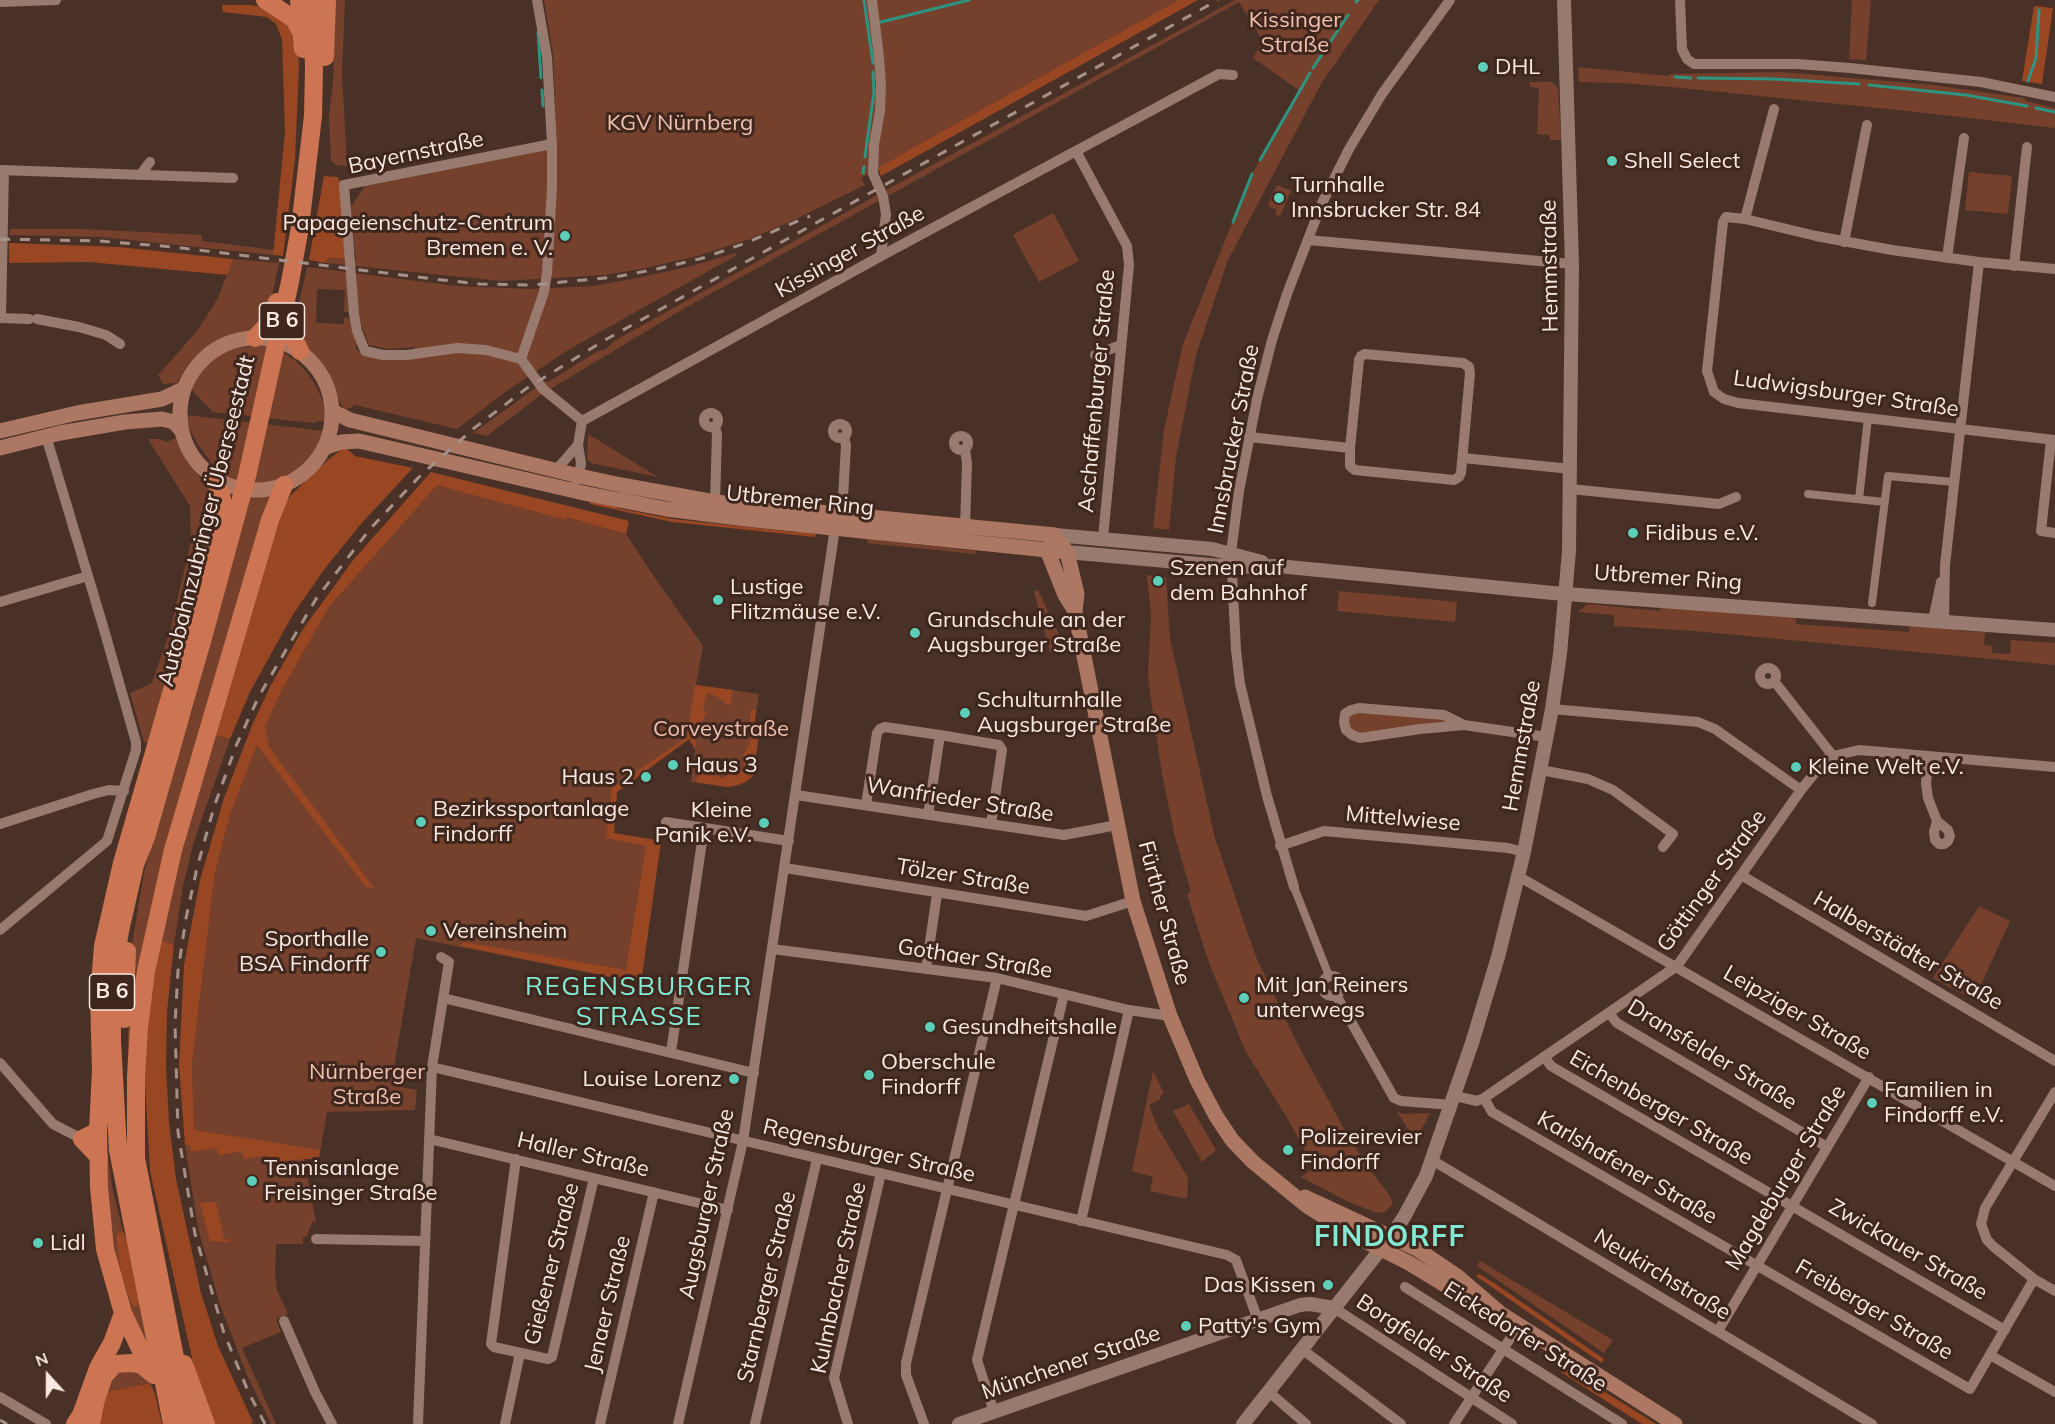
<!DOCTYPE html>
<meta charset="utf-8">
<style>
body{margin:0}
#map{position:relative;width:2055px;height:1424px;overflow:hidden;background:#4a3127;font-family:Mulish,sans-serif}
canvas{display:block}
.north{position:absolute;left:18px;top:1346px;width:60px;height:60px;-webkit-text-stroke:4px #3f271d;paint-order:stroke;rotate:339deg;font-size:16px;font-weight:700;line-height:24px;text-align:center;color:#fae9e2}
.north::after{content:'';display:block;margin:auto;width:21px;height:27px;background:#fae9e2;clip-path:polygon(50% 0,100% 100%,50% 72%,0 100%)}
</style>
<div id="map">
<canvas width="2055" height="1424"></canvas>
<div class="north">N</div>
</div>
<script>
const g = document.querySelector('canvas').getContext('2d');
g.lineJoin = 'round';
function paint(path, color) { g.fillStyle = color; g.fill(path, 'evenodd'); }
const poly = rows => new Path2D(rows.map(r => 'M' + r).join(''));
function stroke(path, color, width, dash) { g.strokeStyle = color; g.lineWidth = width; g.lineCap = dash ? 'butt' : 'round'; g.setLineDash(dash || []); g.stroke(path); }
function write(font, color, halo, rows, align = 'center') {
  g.font = font + ' Mulish,sans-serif'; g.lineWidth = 6; g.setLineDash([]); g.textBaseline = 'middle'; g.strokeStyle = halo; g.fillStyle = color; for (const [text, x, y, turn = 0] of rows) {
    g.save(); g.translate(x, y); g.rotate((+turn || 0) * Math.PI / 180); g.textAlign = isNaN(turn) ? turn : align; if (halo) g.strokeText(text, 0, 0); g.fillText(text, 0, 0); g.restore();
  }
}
paint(poly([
 [335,0,345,0,342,73,347,166,336,165,331,160,329,116,333,83],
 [544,0,1180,0,907,151,861,178,865,185,794,220,747,240,697,256,646,268,606,275,501,281,326,263,328,258,356,260,350,208,365,186,557,148,553,53],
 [1235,0,1379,0,1321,84,1228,260,1196,355,1176,457,1169,530,1153,528,1164,430,1183,344,1252,174,1300,91,1253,58,1263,41,1239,2,685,308,542,394,487,436,473,433,545,381,548,382,598,351,605,350,614,341,888,189],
 [1852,0,1871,0,1866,60,1849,59],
 [1578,67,1668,76,1671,74,1781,72,1933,85,2024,98,2026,101,2055,108,2055,128,1908,111,1671,87,1622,83,1579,82],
 [1530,82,1552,82,1558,88,1561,140,1550,140,1550,135,1537,134,1539,88,1530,87],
 [1969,172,2012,176,2008,214,1965,210],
 [1277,185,1291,191,1280,216,1275,215,1277,210,1268,206],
 [1053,213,1079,261,1039,282,1013,235],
 [10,229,84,229,202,235,202,241,274,250,273,255,101,237,9,235],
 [735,253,737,255,568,350,508,390,457,429,355,405,346,410,341,405,330,378,300,338,296,318,307,267,456,286,531,289,594,286,637,278,692,266],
 [355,287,360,321,369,345,388,349,415,347,409,357,359,352,356,349,357,338,350,319,344,317,344,324,316,323,317,289,345,290,344,312,349,312],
 [233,259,279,263,270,305,265,315,252,330,216,342,200,352,187,366,177,383,163,384,158,375,197,331,218,298],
 [265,345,282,351,297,362,309,375,318,390,324,405,325,422,319,421,313,423,213,412,191,389,199,372,212,358,229,349],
 [186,415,324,431,312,457,299,470,283,479,266,484,248,484,230,480,216,469,197,443,186,422],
 [588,434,658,477,591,463,587,459],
 [176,438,188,462,211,492,216,509,148,743,144,742,130,693,152,683,170,631,191,541,190,506,148,439,160,439,167,442],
 [437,484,564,520,566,517,626,534,653,575,703,646,696,685,759,694,754,726,760,727,753,776,746,782,727,787,691,782,695,750,689,739,617,792,614,833,661,841,641,983,416,938,391,1085,417,1090,415,1110,327,1112,319,1158,304,1159,316,1222,312,1222,307,1236,303,1237,303,1244,276,1244,275,1273,277,1290,288,1314,276,1319,281,1332,242,1348,276,1424,271,1424,247,1375,220,1305,198,1228,185,1145,193,1145,192,1065,215,873,231,812,257,744,282,690,329,607],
 [250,496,272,496,159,878,146,930,139,970,128,1071,128,999,132,944,144,873,176,754,191,714],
 [867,539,976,551,976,554,867,543],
 [1147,575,1166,577,1170,639,1215,838,1256,957,1297,1043,1344,1129,1367,1166,1390,1196,1393,1204,1385,1212,1377,1213,1349,1202,1301,1177,1314,1167,1289,1121,1246,1052,1209,963,1187,894,1191,892,1175,837,1162,774,1148,678,1151,615],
 [1038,590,1064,645,1063,650,1050,652,1034,592],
 [1339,591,1457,602,1455,622,1337,611],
 [1588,604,1660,611,1661,605,1796,616,1796,624,1909,632,1910,625,1959,628,1959,631,1985,632,1984,645,1992,646,1992,653,2010,654,2011,640,2055,643,2055,665,1694,631,1614,626,1614,615,1578,612],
 [1350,713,1411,714,1454,722,1358,735,1347,725],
 [214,735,230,739,194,841,183,886,174,944,161,941,167,904],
 [1979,906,2010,921,1974,1000,1933,978],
 [1153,1071,1164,1093,1160,1096,1161,1099,1149,1105,1158,1128,1188,1178,1187,1199,1150,1191,1153,1177,1132,1171],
 [1189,1104,1216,1150,1202,1162,1173,1111],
 [1396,1110,1401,1114,1430,1113,1421,1130,1418,1145],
 [105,1135,113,1192,123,1231,116,1234,133,1306,142,1304,153,1360,134,1328,109,1239],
 [1480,1261,1613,1340,1604,1353,1477,1266],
 [140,1371,150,1383,107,1392,112,1373]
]), '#75412c');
paint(poly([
 [1179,0,1198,0,881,176,878,168,907,151],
 [222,5,249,5,275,9,297,37,299,66,295,160,283,256,273,255,285,132,282,39,276,24,267,17,223,12],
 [2034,6,2053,8,2042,84,2022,81],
 [324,176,338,177,342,189,347,259,328,258,326,263,309,260],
 [9,243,119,247,233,259,227,275,89,262,9,263],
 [346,448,355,456,413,468,360,525,323,571,292,616,250,692,230,739,214,735,280,511,292,494,329,459,342,449],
 [431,472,629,521,626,534,566,517,565,520,437,485,329,607,282,690,265,727,269,747,374,888,366,887,257,745,231,812,215,873,192,1065,194,1130,320,1150,319,1158,270,1162,268,1155,244,1159,242,1151,219,1155,216,1148,191,1152,190,1145,185,1145,179,1066,184,965,200,880,224,798,253,723,271,685,303,629,354,559],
 [591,500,616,504,617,508,673,519,794,532,800,530,816,534,815,537,672,522,590,504],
 [695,685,733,690,730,706,716,696,707,693,703,708,706,713,701,724,689,726,696,742,695,749,689,739,617,792,614,833,661,841,641,983,461,946,463,942,626,970,646,846,606,838,612,788,687,737],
 [751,710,756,710,754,726,760,727,753,776,746,782,735,786,727,787,696,782,700,771,705,769,714,776,722,778,730,774,737,776,745,768,743,756,750,742,752,733,749,727],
 [161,941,174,944,167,1012,166,1067,169,1122,176,1179,201,1293,218,1346,253,1422,251,1424,212,1424,197,1380,150,1171,144,1065,147,1006],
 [216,1202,224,1239,230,1240,229,1242,210,1241,200,1203],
 [123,1231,127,1240,142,1304,133,1307,121,1274,116,1234],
 [1479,1274,1494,1283,1604,1359,1602,1363,1584,1351,1476,1276],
 [1565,1367,1656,1424,1642,1424,1620,1410,1561,1372],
 [150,1383,155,1394,162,1424,96,1424,106,1392]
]), '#994623');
stroke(poly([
 [864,0,873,63],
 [1356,2,1358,0],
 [881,22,969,0],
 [538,32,541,78],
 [1313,68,1348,15],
 [1675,77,1691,78],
 [1698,78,1774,79,1859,84],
 [2028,81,2036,58,2039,10],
 [1869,85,1966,95,2027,106],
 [542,90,543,106],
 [2036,108,2055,112],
 [865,157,874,92,873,72],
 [1260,160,1310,73],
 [863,173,864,167],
 [1233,222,1252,174]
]), '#2d9482', 3);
stroke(poly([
 [1808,494,1885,502],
 [1859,499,1868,418],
 [1872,603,1888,476,1954,482],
 [1294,887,1329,976]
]), '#997a6f', 8);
stroke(poly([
 [872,0,879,57,881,85,880,111,874,145,873,174,883,196,886,214,881,256],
 [1680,0,1682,49,1687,59,1694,64,1797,64,1850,68,1981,82,2055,97],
 [0,2,56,0],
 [1076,151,1127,246,1129,265,1103,538],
 [0,170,233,178],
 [140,175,150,162],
 [1745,219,1774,109],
 [1308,240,1572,264],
 [1844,242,1867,125],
 [1947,258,1964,138],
 [2014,266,2027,147],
 [2055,269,1979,262,1892,250,1816,236,1745,219,1726,217,1723,222,1707,371,1714,392,1724,399,1738,403,2055,440],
 [0,318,29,319],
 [1,318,4,170],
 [37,319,79,327,106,335,120,344],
 [1365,354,1463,363,1469,367,1470,373,1461,473,1459,477,1454,480,1355,470,1350,466,1350,448,1359,360,1361,356,1365,354],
 [1095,355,1121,345],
 [521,359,486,350,457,348,407,355,383,355,365,351,357,331,354,314,344,185,552,144],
 [521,359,544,292,547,273,552,188,552,144,547,57,537,0],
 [521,359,543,389,582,421],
 '704 420a7 7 0 1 1 14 0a7 7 0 1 1-14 0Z',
 [582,421,881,256,1219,74,1233,75],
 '833 431a7 7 0 1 1 14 0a7 7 0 1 1-14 0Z',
 [715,427,717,434,715,502],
 '954 443a7 7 0 1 1 14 0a7 7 0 1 1-14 0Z',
 [1249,437,1350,448],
 [2051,440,2041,531,2055,533],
 [965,450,967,463,965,527],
 [1463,458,1571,469],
 [556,470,578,445],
 [576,480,579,476,581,463,578,445,582,421],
 [1570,489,1719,504,1736,497],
 [842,515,846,445,844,437],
 [0,602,88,576],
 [1933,620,1941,582],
 [1944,621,1945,565,1979,262],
 '1760 676a8 8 0 1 1 16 0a8 8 0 1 1-16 0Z',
 [1774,681,1833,756],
 [1552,709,1698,722,1715,729,1801,790],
 [1464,725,1444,715,1359,708,1351,710,1345,714,1344,722,1346,730,1352,735,1360,738,1420,729,1464,725,1547,737],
 [1929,757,1926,783,1928,798,1937,821,1948,830,1950,836,1948,841,1944,844,1939,844,1935,840,1934,832,1937,821],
 [1541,770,1588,779,1613,790,1673,834,1663,847],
 [796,795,1064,835,1117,825],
 [866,805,877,733,880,729,885,727,940,735,999,745,1002,750,991,824],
 [928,815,940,735],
 [666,822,789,841],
 [0,824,93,794,109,790,124,791],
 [1280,846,1324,831,1508,848,1524,852],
 [785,868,1086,916,1133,901],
 [1741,875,2055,1061],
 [1518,876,2055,1186],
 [1294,887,1267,796,1240,684,1236,650,1231,553,1239,491,1257,399,1272,340,1287,294,1322,203,1349,149,1382,94,1450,0],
 [0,930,107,841,136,750,136,742,103,626,46,436],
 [772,949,997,978,1129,1010,1170,1016],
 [926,969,937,894],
 '1322 986a10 10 0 1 1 20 0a10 10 0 1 1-20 0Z',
 [1336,995,1394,1098,1401,1101,1452,1105],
 [443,998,754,1073],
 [1609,1013,1617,1023,1827,1147],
 [671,1052,704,828],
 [1545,1058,1551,1066,2005,1330],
 [0,1063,53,1124,82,1139],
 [432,1067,1227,1255,1236,1260,1258,1320],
 [2055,1092,1985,1208,1981,1224,1987,1240,1994,1247,2034,1279,2055,1291],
 [1455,1096,1477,1101,1484,1098,1677,966,1801,790,1826,759,1833,756,1859,750,2055,767],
 [1484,1098,1492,1112,1970,1389,2034,1279],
 [429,1139,728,1210],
 [516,1159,491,1344,494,1347,548,1359,552,1357,594,1178],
 [1432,1160,1872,1424],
 [1081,1221,1129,1010],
 [316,1239,425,1241],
 [1405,1287,1622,1424],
 [1334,1308,1512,1424],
 [284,1321,315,1392,332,1424],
 [1718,1331,1869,1077],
 [1303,1350,1401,1424],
 [1990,1355,2055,1392],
 [1269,1392,1306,1424],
 [0,1397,46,1424],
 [994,1412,977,1360,1064,994],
 [418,1424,432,1067,449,962,441,957],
 [505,1424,520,1353],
 [600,1424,654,1192],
 [678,1424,743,1141,835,528],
 [755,1424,817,1159],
 [848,1424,834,1378,881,1173],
 [924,1424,906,1375,906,1363,997,978],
 [1454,1424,1519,1325]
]), '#997a6f', 10);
stroke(poly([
 [1055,535,1212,549,1262,562],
 [1067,552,1232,567,1278,566,1553,593,2055,630],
 [959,1424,1300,1305,1310,1304,1334,1308],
 [1243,1424,1391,1236,1404,1217,1426,1176,1472,1043,1498,957,1524,852,1552,709,1560,654,1569,551,1572,264,1564,0]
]), '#997a6f', 14);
stroke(poly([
 '180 414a76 76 0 1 1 152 0a76 76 0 1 1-152 0Z',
 [332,411,350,420,579,476,621,485,715,502,1055,535],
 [0,431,77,413,162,399,183,389],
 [0,448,60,433,125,422,162,419,174,422,182,431],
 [324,448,341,442,359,441,588,494,666,509,746,519,1067,552],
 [1055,535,1067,552,1077,594,1075,611,1133,901,1170,1016,1197,1080,1216,1116,1232,1140,1253,1162,1307,1206,1351,1234,1409,1263,1450,1288,1500,1313],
 [1051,543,1047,550,1065,595,1075,611],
 [1305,1197,1417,1249,1457,1276,1500,1313,1675,1424]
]), '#ac7864', 15);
stroke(poly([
 [265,0,294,19,301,32],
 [299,0,303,49],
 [325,57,327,0],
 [292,310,293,337,300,351],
 [255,338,268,324,277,302],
 [124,1019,127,951],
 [98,1131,82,1139,99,1157],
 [134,1148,188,1424],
 [136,1158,136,1076,139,1028,146,971,173,850,270,520,284,485],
 [184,1364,206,1424],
 [151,1372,123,1313,105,1249,99,1187,98,1131,101,1070,99,996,103,946,122,863,219,528,223,508,221,493,213,477],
 [75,1424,81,1415,98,1368,112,1343,123,1313],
 [91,1424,96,1399,104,1376,115,1364,132,1363,142,1365,154,1375],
 [172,1424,118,1150,112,1041,112,980,120,931,135,865,146,837,204,634,247,476,290,282,300,227,313,116,314,69,312,0]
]), '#cd7552', 18);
stroke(poly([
 [0,239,99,241,174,247,434,279,480,284,531,285,615,277,657,269,703,258,743,244,810,216],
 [0,1420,7,1424],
 [265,1424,248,1391,224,1333,195,1234,178,1132,175,1024,178,971,186,918,197,868,214,807,236,746,259,696,316,599,370,529,419,477,473,429,527,388,605,340,1218,0]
]), '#a69189', 3, [10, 10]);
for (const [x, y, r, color] of [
 [1483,67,6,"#5dceb8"],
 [1612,161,6,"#5dceb8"],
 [1279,198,6,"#5dceb8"],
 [565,236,6,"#5dceb8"],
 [1633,533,6,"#5dceb8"],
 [1158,581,6,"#5dceb8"],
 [718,600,6,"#5dceb8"],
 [915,633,6,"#5dceb8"],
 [965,713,6,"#5dceb8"],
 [673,765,6,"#5dceb8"],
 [1796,767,6,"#5dceb8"],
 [646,777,6,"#5dceb8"],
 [421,822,6,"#5dceb8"],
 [764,823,6,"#5dceb8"],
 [431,931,6,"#5dceb8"],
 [381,952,6,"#5dceb8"],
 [1244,998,6,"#5dceb8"],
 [930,1027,6,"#5dceb8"],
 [869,1075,6,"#5dceb8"],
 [734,1079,6,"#5dceb8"],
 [1872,1103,6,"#5dceb8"],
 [1288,1150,6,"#5dceb8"],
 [252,1181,6,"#5dceb8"],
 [38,1243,6,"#5dceb8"],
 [1328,1285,6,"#5dceb8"],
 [1186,1326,6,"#5dceb8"]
]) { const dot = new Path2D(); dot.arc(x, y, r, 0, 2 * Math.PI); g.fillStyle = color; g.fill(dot); stroke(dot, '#3f271d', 2); }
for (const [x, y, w] of [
 [282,321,45],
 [112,992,45]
]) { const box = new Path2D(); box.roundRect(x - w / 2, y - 18, w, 36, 4.5); g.fillStyle = '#3f271d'; g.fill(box); stroke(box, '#fae9e2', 1.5); }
write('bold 21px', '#fae9e2', null, [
 ["B 6",282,321],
 ["B 6",112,992]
]);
write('22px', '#f1c1af', '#3f271d', [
 ["Kissinger",1295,20],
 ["Straße",1295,45],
 ["KGV Nürnberg",680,123],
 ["Corveystraße",721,729],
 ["Nürnberger",367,1072],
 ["Straße",367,1097]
]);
write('22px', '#fae9e2', '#3f271d', [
 ["DHL",1495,67],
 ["Shell Select",1624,161],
 ["Turnhalle",1291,185],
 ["Innsbrucker Str. 84",1291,210],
 ["Papageienschutz-Centrum",553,223,"right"],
 ["Bremen e. V.",553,248,"right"],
 ["Fidibus e.V.",1645,533],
 ["Szenen auf",1170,568],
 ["dem Bahnhof",1170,593],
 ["Lustige",730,587],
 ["Flitzmäuse e.V.",730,612],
 ["Grundschule an der",927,620],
 ["Augsburger Straße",927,645],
 ["Schulturnhalle",977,700],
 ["Augsburger Straße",977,725],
 ["Haus 3",685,765],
 ["Kleine Welt e.V.",1808,767],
 ["Haus 2",634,777,"right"],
 ["Bezirkssportanlage",433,809],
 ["Findorff",433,834],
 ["Kleine",752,810,"right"],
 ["Panik e.V.",752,835,"right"],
 ["Vereinsheim",443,931],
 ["Sporthalle",369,939,"right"],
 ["BSA Findorff",369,964,"right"],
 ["Mit Jan Reiners",1256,985],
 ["unterwegs",1256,1010],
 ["Gesundheitshalle",942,1027],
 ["Oberschule",881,1062],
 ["Findorff",881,1087],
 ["Louise Lorenz",722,1079,"right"],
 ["Familien in",1884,1090],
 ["Findorff e.V.",1884,1115],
 ["Polizeirevier",1300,1137],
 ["Findorff",1300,1162],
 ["Tennisanlage",264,1168],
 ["Freisinger Straße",264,1193],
 ["Lidl",50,1243],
 ["Das Kissen",1316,1285,"right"],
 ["Patty's Gym",1198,1326]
], 'left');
write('22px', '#fae9e2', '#3f271d', [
 ["Bayernstraße",416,153,-12],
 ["Kissinger Straße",850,252,-29],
 ["Hemmstraße",1550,266,-91],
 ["Aschaffenburger Straße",1097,391,-85],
 ["Ludwigsburger Straße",1846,394,8],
 ["Innsbrucker Straße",1234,439,-79],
 ["Utbremer Ring",800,501,6],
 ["Autobahnzubringer Überseestadt",207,521,-76],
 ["Utbremer Ring",1668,578,4],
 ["Hemmstraße",1522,746,-80],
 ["Wanfrieder Straße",960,800,9],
 ["Mittelwiese",1403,819,5],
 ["Tölzer Straße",963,877,9],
 ["Göttinger Straße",1712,881,-54],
 ["Fürther Straße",1164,913,75],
 ["Halberstädter Straße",1908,951,30],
 ["Gothaer Straße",975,959,9],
 ["Leipziger Straße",1797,1013,30],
 ["Dransfelder Straße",1712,1055,31],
 ["Eichenberger Straße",1661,1108,30],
 ["Regensburger Straße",869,1151,13],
 ["Haller Straße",583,1155,13],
 ["Karlshafener Straße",1627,1168,30],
 ["Magdeburger Straße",1786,1178,-59],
 ["Augsburger Straße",707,1204,-78],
 ["Zwickauer Straße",1908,1250,30],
 ["Gießener Straße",552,1264,-76],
 ["Neukirchstraße",1662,1275,31],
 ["Kulmbacher Straße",839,1278,-78],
 ["Starnberger Straße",767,1287,-77],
 ["Jenaer Straße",608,1304,-77],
 ["Freiberger Straße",1874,1310,30],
 ["Eickedorfer Straße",1525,1337,32],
 ["Borgfelder Straße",1434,1349,33],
 ["Münchener Straße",1071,1363,-19]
]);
g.letterSpacing = '1.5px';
write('26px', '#84e9d4', '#3f271d', [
 ["REGENSBURGER",639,987],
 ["STRASSE",639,1017]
]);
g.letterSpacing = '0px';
g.letterSpacing = '1.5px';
write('bold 28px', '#84e9d4', '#3f271d', [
 ["FINDORFF",1390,1238]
]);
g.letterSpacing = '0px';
</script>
